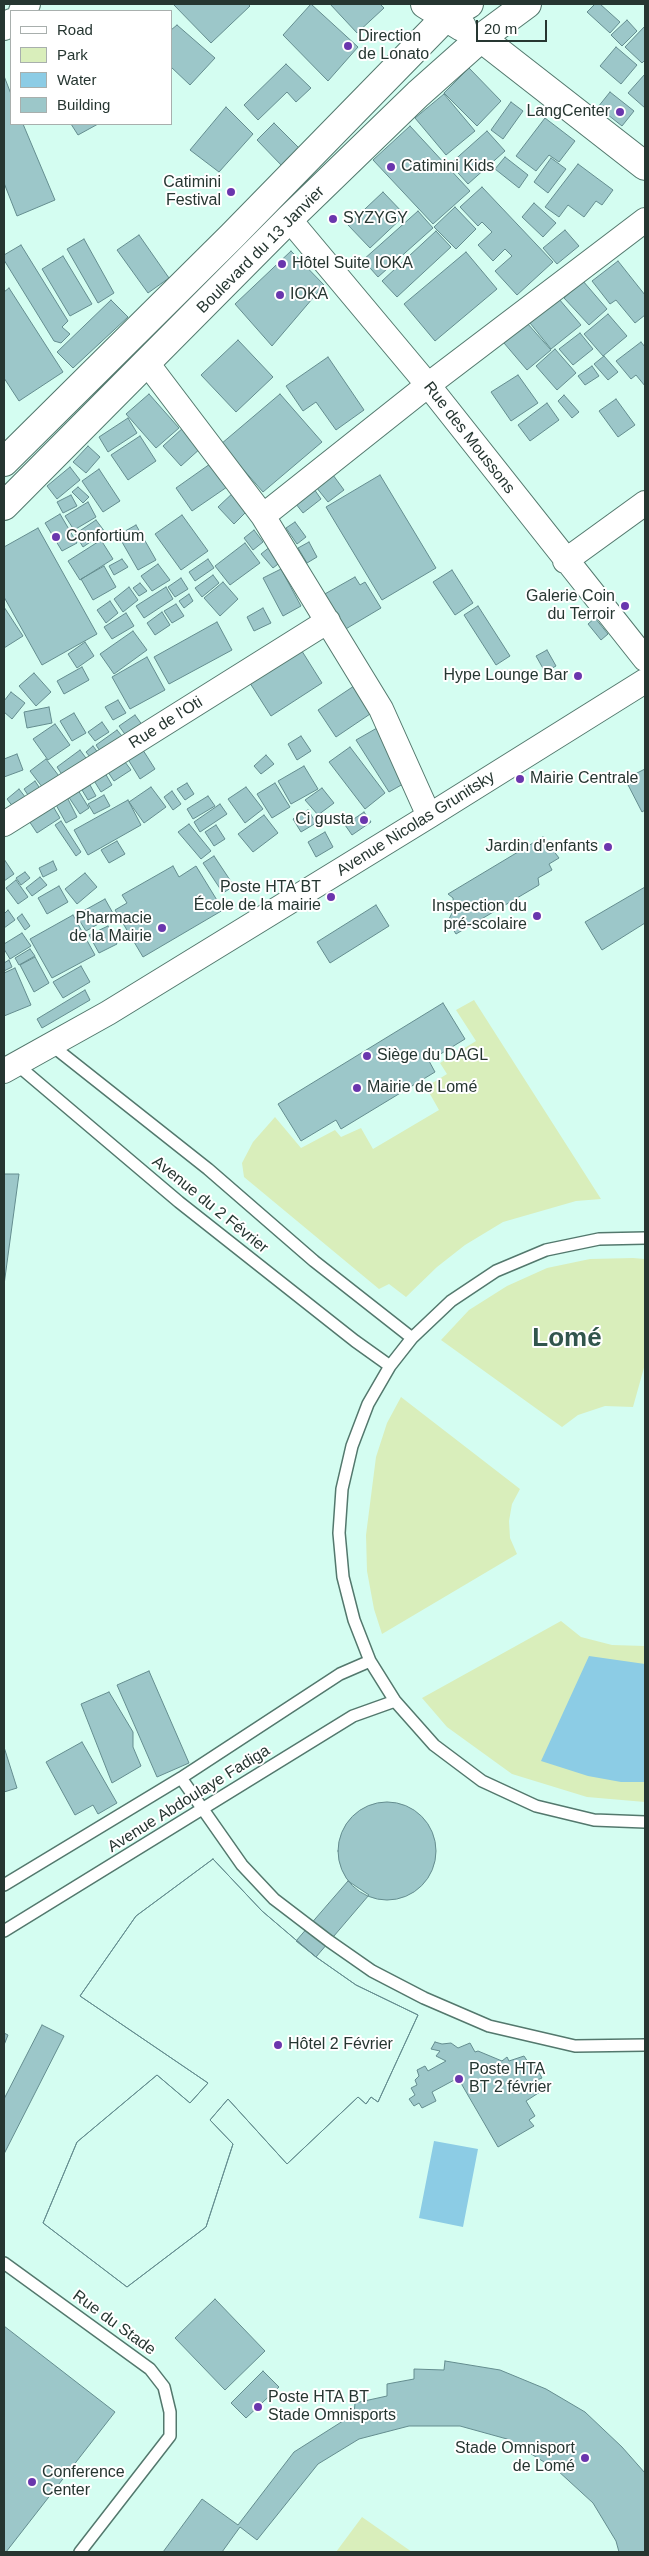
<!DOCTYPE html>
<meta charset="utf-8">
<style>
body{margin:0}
#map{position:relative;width:649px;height:2556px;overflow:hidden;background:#d4fdf1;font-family:Helvetica,sans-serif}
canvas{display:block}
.frame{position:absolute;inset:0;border:5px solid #263631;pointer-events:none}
.legend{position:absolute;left:10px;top:10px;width:162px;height:115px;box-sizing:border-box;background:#fff;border:1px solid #a8afad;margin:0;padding:6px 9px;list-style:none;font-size:15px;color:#263631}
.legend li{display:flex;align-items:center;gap:10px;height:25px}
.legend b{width:25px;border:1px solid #a8afad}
.scale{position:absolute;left:476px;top:20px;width:71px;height:22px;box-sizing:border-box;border:2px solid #263631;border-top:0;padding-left:6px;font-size:15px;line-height:18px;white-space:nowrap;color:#263631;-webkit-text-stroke:4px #fff;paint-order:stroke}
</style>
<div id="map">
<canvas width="649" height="2556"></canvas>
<div class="frame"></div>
<ul class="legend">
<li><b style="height:6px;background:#fff"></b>Road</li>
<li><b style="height:14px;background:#d9eebb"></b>Park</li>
<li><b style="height:14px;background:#8ccce5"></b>Water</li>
<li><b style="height:14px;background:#9cc7c9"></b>Building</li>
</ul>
<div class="scale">20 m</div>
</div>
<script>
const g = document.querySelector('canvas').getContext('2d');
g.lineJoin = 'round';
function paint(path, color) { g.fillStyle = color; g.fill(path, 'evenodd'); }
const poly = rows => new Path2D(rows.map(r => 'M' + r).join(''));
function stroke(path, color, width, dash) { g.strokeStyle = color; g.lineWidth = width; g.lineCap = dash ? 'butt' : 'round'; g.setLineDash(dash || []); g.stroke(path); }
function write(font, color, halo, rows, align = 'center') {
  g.font = font + ' Helvetica,sans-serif'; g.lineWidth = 4; g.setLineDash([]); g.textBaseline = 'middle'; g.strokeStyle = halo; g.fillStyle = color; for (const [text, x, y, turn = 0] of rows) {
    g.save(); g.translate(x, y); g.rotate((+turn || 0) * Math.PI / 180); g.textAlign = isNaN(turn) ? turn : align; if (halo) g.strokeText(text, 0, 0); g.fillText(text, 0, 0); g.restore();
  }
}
paint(poly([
 [474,1000,601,1199,576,1201,503,1222,465,1245,437,1267,406,1297,389,1284,379,1289,244,1177,242,1163,253,1142,275,1117,301,1148,335,1130,341,1137,361,1128,373,1149,439,1110,426,1087,447,1074,440,1063,476,1041,456,1010],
 [633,1258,645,1259,645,1364,633,1407,605,1406,578,1415,562,1427,441,1340,469,1310,507,1286,547,1268,590,1259],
 [401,1397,520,1489,512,1504,509,1521,510,1538,517,1554,382,1634,374,1609,367,1571,366,1535,376,1457,387,1423],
 [561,1621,581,1637,612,1645,645,1646,645,1802,587,1797,512,1774,447,1727,422,1698],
 [362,2517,412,2552,336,2552]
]), '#d9eebb');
paint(poly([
 [589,1656,645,1664,645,1782,621,1782,588,1776,541,1761],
 [434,2141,478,2149,463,2227,419,2218]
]), '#8ccce5');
const building = poly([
 [173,4,248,4,250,6,211,43,173,4],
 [311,4,358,47,328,81,283,35,311,4],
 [330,4,380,4,384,8,357,33,330,4],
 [595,4,600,4,620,22,610,33,587,12,595,4],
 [627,20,637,31,622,46,611,35,627,20],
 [177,25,215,58,190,85,171,67,171,30,177,25],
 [645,26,645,60,642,63,625,47,645,26],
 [616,47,637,65,621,84,600,66,616,47],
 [286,64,311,88,296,102,287,92,258,120,244,105,286,64],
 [469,68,501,101,477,126,444,93,469,68],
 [645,74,645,108,628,93,645,74],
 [4,76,11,94,11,124,23,124,55,200,17,216,4,183,4,76],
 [610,92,634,111,622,126,598,107,610,92],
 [444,94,475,131,446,155,415,118,444,94],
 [511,102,523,111,503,139,491,130,511,102],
 [226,107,253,134,219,172,190,150,226,107],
 [545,118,575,141,559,162,549,155,536,171,516,156,545,118],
 [274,123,300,149,282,166,257,140,274,123],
 [71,124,98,124,78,135,71,124],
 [410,126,470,191,433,224,373,160,410,126],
 [487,131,505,151,468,184,450,164,487,131],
 [505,157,528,175,519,188,495,169,505,157],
 [551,158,566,169,548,193,534,182,551,158],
 [578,164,613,190,602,205,596,201,584,217,568,205,559,217,545,207,578,164],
 [482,187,553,262,517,295,495,271,512,256,505,249,493,261,478,245,492,232,482,222,478,226,460,207,482,187],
 [383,192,405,215,370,248,348,225,383,192],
 [534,203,556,223,543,237,522,217,534,203],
 [455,207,476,229,456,249,434,227,455,207],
 [418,211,433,228,378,277,363,260,418,211],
 [565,230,579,246,557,264,543,248,565,230],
 [436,231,451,247,397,297,382,281,436,231],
 [139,235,169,278,148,293,117,250,139,235],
 [84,239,114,293,98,303,67,249,84,239],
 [21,245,68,321,62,327,70,334,61,343,54,341,4,260,4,255,21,245],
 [291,251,324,285,272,346,235,304,291,251],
 [466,252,497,289,435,341,404,304,466,252],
 [63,256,92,304,70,316,42,269,63,256],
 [618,261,645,295,645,315,635,323,616,300,610,304,592,281,618,261],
 [583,281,607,309,589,325,564,298,583,281],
 [9,288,63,372,19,401,4,378,4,292,9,288],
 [559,299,581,325,551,349,530,323,559,299],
 [111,300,128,317,73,368,57,352,111,300],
 [608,314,627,336,603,356,584,334,608,314],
 [527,323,551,350,527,370,504,343,527,323],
 [580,333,593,349,573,365,559,349,580,333],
 [238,340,273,377,236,412,201,375,238,340],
 [641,342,645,347,645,386,636,375,631,379,616,361,641,342],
 [555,349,576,373,557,390,536,366,555,349],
 [604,356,618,372,608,380,594,364,604,356],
 [328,357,364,410,336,430,316,402,303,411,286,386,328,357],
 [592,366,599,376,585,385,578,376,592,366],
 [518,375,538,403,511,421,491,392,518,375],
 [149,394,179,428,156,448,126,414,149,394],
 [280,394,322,442,263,492,221,444,280,394],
 [564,395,579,412,572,418,558,401,564,395],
 [616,399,635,425,618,437,599,411,616,399],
 [547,403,559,420,530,441,518,425,547,403],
 [128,418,137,433,108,452,99,437,128,418],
 [184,427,202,447,181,466,163,446,184,427],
 [140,436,156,461,128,480,111,455,140,436],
 [88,446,100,457,86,473,73,462,88,446],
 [210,464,227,487,192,511,176,488,210,464],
 [70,467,80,480,57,499,47,486,70,467],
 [99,469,120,501,103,512,82,481,99,469],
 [333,475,344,490,328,502,316,487,333,475],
 [380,475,436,568,382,600,326,507,380,475],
 [78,487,89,497,83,503,72,492,78,487],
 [314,489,321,499,303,513,296,504,314,489],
 [235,491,251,507,234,524,218,507,235,491],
 [71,495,77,506,63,513,57,502,71,495],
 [88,502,96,517,74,530,65,516,88,502],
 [60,514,77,543,62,551,45,523,60,514],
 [182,515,208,551,181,570,155,534,182,515],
 [96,520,105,532,83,547,75,534,96,520],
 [295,522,306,537,297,544,286,528,295,522],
 [136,525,156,560,138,570,118,535,136,525],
 [38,528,97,634,42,665,4,597,4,547,38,528],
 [254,530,263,542,253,550,244,538,254,530],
 [101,540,113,559,80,580,68,561,101,540],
 [309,542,317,557,307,563,298,548,309,542],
 [245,543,260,563,230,585,215,566,245,543],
 [271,546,282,561,273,568,261,554,271,546],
 [122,559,128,567,114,575,109,566,122,559],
 [208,559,214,568,195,581,189,572,208,559],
 [158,564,170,580,152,591,141,576,158,564],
 [104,566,116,587,93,600,81,579,104,566],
 [281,569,301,606,283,616,263,578,281,569],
 [452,570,473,603,455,615,433,582,452,570],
 [213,575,219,583,202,597,195,588,213,575],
 [355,577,360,585,365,582,381,608,344,630,323,595,355,577],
 [181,578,188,589,175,597,168,587,181,578],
 [223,582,238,599,220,616,204,598,223,582],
 [140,583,147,591,139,596,133,588,140,583],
 [129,587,138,600,123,612,114,599,129,587],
 [166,587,173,599,144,618,136,606,166,587],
 [189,594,193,601,184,608,179,601,189,594],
 [110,601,118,613,106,623,97,610,110,601],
 [176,604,184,616,172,623,164,611,176,604],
 [478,606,510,656,496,665,464,615,478,606],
 [4,607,23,636,4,648,4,607],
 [263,608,271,623,254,631,247,617,263,608],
 [162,612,170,625,155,635,147,623,162,612],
 [126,613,134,626,112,639,104,627,126,613],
 [595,618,608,634,601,640,588,624,595,618],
 [217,622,232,650,169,684,154,657,217,622],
 [133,631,147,650,114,674,100,654,133,631],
 [85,642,94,656,77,668,68,654,85,642],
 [300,648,322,683,271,716,248,680,300,648],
 [547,650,556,666,545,672,536,656,547,650],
 [147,657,165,690,130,709,112,677,147,657],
 [82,667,89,680,64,694,57,681,82,667],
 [34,673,51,692,36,706,19,686,34,673],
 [357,684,376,710,336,737,318,710,357,684],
 [11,692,25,703,12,719,4,712,4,701,11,692],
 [118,700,126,713,113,720,105,707,118,700],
 [49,707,52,723,27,728,24,712,49,707],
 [74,713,86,733,72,741,60,721,74,713],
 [135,715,143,726,127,737,119,726,135,715],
 [102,722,109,732,95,741,88,732,102,722],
 [55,724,70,745,48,760,33,739,55,724],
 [377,728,410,780,389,792,356,740,377,728],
 [117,730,126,741,104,757,96,745,117,730],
 [301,736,311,751,297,760,288,744,301,736],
 [93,746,102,758,95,763,86,752,93,746],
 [141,747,155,769,140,779,126,756,141,747],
 [350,747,385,793,365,809,329,762,350,747],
 [80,750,91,765,67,782,57,767,80,750],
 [17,754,23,770,4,777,4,759,17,754],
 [266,755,274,764,261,774,254,766,266,755],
 [122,758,131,770,114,781,106,769,122,758],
 [46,759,62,780,46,792,30,771,46,759],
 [304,766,318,789,291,804,278,781,304,766],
 [645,769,645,810,642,812,625,779,645,769],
 [105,773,112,785,101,792,93,779,105,773],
 [35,781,43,793,32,801,24,789,35,781],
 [187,783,194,794,185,800,177,789,187,783],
 [275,783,290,807,272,818,257,794,275,783],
 [90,785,96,796,88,800,82,790,90,785],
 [151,787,166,807,144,823,129,802,151,787],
 [246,787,263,809,245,823,228,799,246,787],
 [322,788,334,803,318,815,305,800,322,788],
 [19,789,29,802,17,812,7,799,19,789],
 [78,790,89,808,80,814,68,796,78,790],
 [172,791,181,804,173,810,164,797,172,791],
 [104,795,110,806,94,814,88,804,104,795],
 [208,796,215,806,193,819,187,809,208,796],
 [67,797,77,817,66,823,55,803,67,797],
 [128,800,141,825,88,855,74,830,128,800],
 [51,803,60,818,37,833,27,818,51,803],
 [220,804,227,814,200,832,194,822,220,804],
 [308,810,316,823,301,832,293,819,308,810],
 [364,812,371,822,352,835,345,825,364,812],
 [264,815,278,833,253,852,238,834,264,815],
 [61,821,81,852,76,856,55,825,61,821],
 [189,824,211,851,201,859,178,832,189,824],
 [216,825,225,839,214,846,205,832,216,825],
 [325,832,333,847,316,857,308,842,325,832],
 [543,837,559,858,549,864,552,870,538,878,539,885,456,934,448,921,454,909,453,898,448,894,543,837],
 [117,841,125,854,109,863,101,850,117,841],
 [214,856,234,886,223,893,203,863,214,856],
 [4,859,14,874,4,881,4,859],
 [53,861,57,870,43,877,39,868,53,861],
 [173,866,179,877,196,866,223,910,143,957,115,910,127,903,122,895,173,866],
 [25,872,30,878,21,885,16,878,25,872],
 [85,873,97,887,77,904,65,889,85,873],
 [40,877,47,885,32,896,26,888,40,877],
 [16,880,28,897,18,904,6,888,16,880],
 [59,886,68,902,47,914,38,898,59,886],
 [645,887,645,923,602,950,585,922,645,887],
 [105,899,114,915,86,931,76,915,105,899],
 [376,905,389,926,330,963,317,942,376,905],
 [8,910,15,920,4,928,4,914,8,910],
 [22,914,30,926,25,930,17,918,22,914],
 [73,915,95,955,52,978,30,939,73,915],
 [108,926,117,944,99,953,89,935,108,926],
 [22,933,31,946,10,959,4,949,4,944,22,933],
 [30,949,35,956,19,965,15,958,30,949],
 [35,957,49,983,34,992,20,965,35,957],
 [9,960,12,967,4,971,4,963,9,960],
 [81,966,90,982,63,998,53,982,81,966],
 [15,968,31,1005,4,1016,4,973,15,968],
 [85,990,90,1000,42,1028,37,1019,85,990],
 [443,1003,465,1039,429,1061,435,1072,341,1129,336,1120,301,1141,278,1104,443,1003],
 [4,1174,19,1174,4,1285,4,1174],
 [149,1671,189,1763,157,1777,117,1685,149,1671],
 [109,1692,133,1732,133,1747,141,1766,112,1783,81,1704,109,1692],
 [82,1742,117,1803,98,1814,93,1805,75,1815,46,1762,82,1742],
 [4,1747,17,1788,4,1792,4,1747],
 '338 1851a49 49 0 1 1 98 0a49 49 0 1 1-98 0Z',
 [213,1859,262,1911,316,1957,356,1985,418,2015,378,2102,371,2097,366,2104,358,2097,287,2164,228,2099,210,2120,233,2144,206,2227,127,2287,43,2223,77,2142,157,2075,190,2103,208,2083,80,1996,136,1916,213,1859],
 [213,1859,262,1911,316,1957,356,1985,418,2015,378,2102,371,2097,366,2104,358,2097,287,2164,228,2099,210,2120,233,2144,206,2227,127,2287,43,2223,77,2142,157,2075,190,2103,208,2083,80,1996,136,1916,213,1859],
 [348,1881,369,1895,316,1957,296,1941,348,1881],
 [42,2025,64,2036,4,2154,4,2099,42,2025],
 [4,2033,8,2035,4,2045,4,2033],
 [435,2042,442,2044,451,2043,458,2048,470,2043,475,2052,478,2051,502,2061,507,2057,509,2061,524,2056,530,2065,534,2063,542,2078,537,2080,543,2090,526,2101,535,2116,529,2120,534,2126,498,2147,458,2078,432,2092,436,2101,422,2108,419,2103,414,2106,409,2099,415,2095,411,2088,417,2085,415,2080,419,2076,417,2070,425,2066,428,2071,446,2061,436,2056,440,2051,431,2049,435,2042],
 [215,2299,265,2351,225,2390,175,2338,215,2299],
 [4,2326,115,2412,6,2552,4,2552,4,2326],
 [445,2361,500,2370,546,2389,585,2412,622,2447,645,2473,645,2552,619,2552,616,2541,593,2503,557,2470,507,2439,460,2426,409,2426,359,2439,318,2464,257,2540,240,2527,222,2552,163,2552,202,2499,238,2525,294,2452,354,2414,355,2403,387,2396,387,2384,414,2379,414,2369,444,2370,445,2361],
 [263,2371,279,2387,246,2418,231,2403,263,2371]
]);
paint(building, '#9cc7c9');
stroke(building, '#648d8f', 1);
const lane = poly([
 [50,1044,208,1169,314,1261,412,1338],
 [15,1063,179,1202,355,1341,390,1366],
 [645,1238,599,1239,546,1250,496,1271,451,1301,412,1338,390,1366,368,1404,352,1446,342,1489,339,1533,343,1577,354,1620,370,1661,395,1701,434,1745,482,1781,536,1806,594,1820,645,1822],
 [181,1778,242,1865,274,1899,329,1941,372,1971,424,1998,489,2026,575,2046,645,2045],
 [4,1885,181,1778,340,1674,370,1661],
 [4,1931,353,1716,395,1701],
 [4,2263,150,2369,164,2387,170,2412,170,2436,80,2552]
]);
const street = poly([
 [21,11,28,4],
 [4,28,11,21],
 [289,219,428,385,645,659],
 [147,363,263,516,381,709,429,816],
 [263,516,428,385,645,220],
 [565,561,645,503],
 [4,824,328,621],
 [4,1071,108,1013,429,816,645,681]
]);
const secondary = poly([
 [481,38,645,166]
]);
const highway = poly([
 [425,4,462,27],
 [4,462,232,236,445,18,469,4],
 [4,506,289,219,418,94,481,38,527,4]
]);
stroke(lane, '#53786d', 14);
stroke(street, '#53786d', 26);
stroke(secondary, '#53786d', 30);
stroke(highway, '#53786d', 30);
stroke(lane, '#fff', 11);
stroke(street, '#fff', 24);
stroke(secondary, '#fff', 28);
stroke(highway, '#fff', 28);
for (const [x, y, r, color] of [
 [348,46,5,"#6a36ad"],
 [620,112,5,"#6a36ad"],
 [391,167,5,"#6a36ad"],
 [231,192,5,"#6a36ad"],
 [333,219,5,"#6a36ad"],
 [282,264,5,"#6a36ad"],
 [280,295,5,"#6a36ad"],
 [56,537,5,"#6a36ad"],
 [625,606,5,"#6a36ad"],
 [578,676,5,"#6a36ad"],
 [520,779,5,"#6a36ad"],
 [364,820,5,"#6a36ad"],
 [608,847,5,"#6a36ad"],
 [331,897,5,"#6a36ad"],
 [537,916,5,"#6a36ad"],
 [162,928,5,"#6a36ad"],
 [367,1056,5,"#6a36ad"],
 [357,1088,5,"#6a36ad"],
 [278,2045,5,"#6a36ad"],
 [459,2079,5,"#6a36ad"],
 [258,2407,5,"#6a36ad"],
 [585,2458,5,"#6a36ad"],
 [32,2482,5,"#6a36ad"]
]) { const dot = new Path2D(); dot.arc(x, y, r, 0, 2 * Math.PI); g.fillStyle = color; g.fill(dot); stroke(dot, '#fff', 2); }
write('16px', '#263631', '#fff', [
 ["Direction",358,37],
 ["de Lonato",358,55],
 ["LangCenter",610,112,"right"],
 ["Catimini Kids",401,167],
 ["Catimini",221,183,"right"],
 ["Festival",221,201,"right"],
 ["SYZYGY",343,219],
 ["Hôtel Suite IOKA",292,264],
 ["IOKA",290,295],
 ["Confortium",66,537],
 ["Galerie Coin",615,597,"right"],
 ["du Terroir",615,615,"right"],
 ["Hype Lounge Bar",568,676,"right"],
 ["Mairie Centrale",530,779],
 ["Ci gusta",354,820,"right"],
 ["Jardin d'enfants",598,847,"right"],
 ["Poste HTA BT",321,888,"right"],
 ["École de la mairie",321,906,"right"],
 ["Inspection du",527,907,"right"],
 ["pré-scolaire",527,925,"right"],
 ["Pharmacie",152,919,"right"],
 ["de la Mairie",152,937,"right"],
 ["Siège du DAGL",377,1056],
 ["Mairie de Lomé",367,1088],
 ["Hôtel 2 Février",288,2045],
 ["Poste HTA",469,2070],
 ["BT 2 février",469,2088],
 ["Poste HTA BT",268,2398],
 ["Stade Omnisports",268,2416],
 ["Stade Omnisport",575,2449,"right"],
 ["de Lomé",575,2467,"right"],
 ["Conference",42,2473],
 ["Center",42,2491]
], 'left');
write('16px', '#263631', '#fff', [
 ["Boulevard du 13 Janvier",261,250,-45],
 ["Rue des Moussons",469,438,52],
 ["Rue de l'Oti",166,723,-32],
 ["Avenue Nicolas Grunitsky",416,824,-32],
 ["Avenue du 2 Février",210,1205,39],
 ["Avenue Abdoulaye Fadiga",189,1799,-32],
 ["Rue du Stade",114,2323,36]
]);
write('bold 26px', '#31554c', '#fff', [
 ["Lomé",567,1339]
]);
</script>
